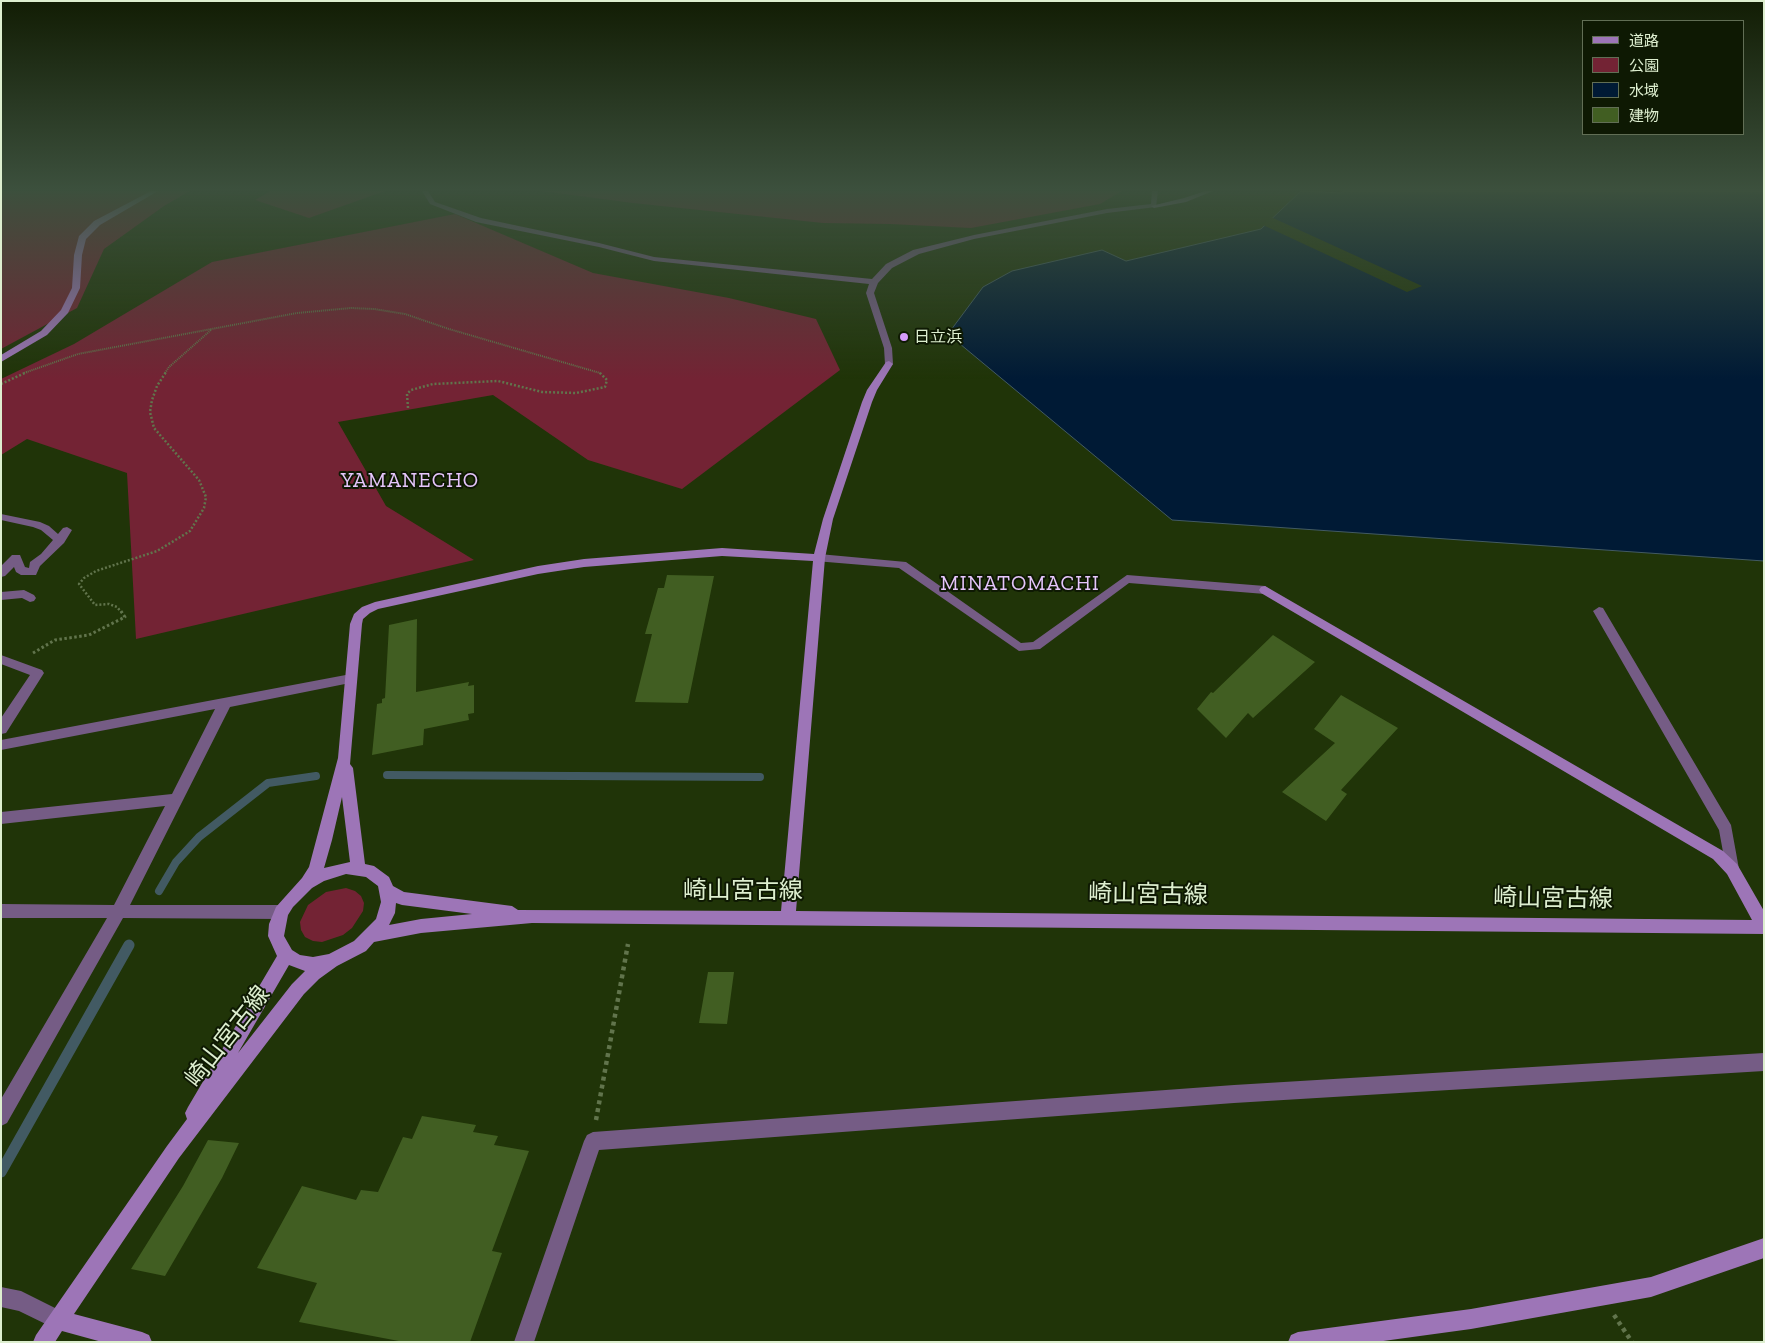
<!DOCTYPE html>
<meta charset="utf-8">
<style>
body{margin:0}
#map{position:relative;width:1765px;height:1343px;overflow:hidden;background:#203408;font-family:"Zilla Slab","Noto Sans JP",serif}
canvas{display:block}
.frame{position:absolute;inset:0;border:2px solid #ddeecf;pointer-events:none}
.legend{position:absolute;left:1582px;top:20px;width:162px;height:115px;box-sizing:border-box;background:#0e1903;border:1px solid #616e55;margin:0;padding:6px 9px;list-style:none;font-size:15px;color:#ddeecf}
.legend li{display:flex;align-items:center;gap:10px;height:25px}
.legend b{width:25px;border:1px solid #616e55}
</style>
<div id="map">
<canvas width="1765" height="1343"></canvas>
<div class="frame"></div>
<ul class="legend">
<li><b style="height:6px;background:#9d75b7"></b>道路</li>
<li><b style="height:14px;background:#732334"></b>公園</li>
<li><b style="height:14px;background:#001a35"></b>水域</li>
<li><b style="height:14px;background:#415e22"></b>建物</li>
</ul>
</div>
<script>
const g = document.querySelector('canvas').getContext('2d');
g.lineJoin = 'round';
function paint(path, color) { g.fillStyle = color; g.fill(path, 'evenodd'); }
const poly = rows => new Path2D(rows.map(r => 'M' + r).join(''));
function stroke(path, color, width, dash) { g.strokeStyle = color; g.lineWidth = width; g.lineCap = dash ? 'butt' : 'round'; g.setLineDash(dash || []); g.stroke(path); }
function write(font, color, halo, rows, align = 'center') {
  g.font = font + ' "Zilla Slab","Noto Sans JP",serif'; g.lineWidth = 4; g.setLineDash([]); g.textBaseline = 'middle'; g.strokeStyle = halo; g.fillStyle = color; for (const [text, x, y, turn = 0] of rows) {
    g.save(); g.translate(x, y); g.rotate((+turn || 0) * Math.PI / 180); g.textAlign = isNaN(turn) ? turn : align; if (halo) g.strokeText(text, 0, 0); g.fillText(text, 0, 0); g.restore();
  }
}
paint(poly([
 [1,191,190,191,164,206,104,249,77,308,1,349],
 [270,191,385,191,309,218,255,200],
 [541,191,1122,191,1100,204,971,228,890,224,823,223,633,203],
 [455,214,593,273,729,298,816,319,840,370,682,489,588,460,493,395,338,422,386,506,474,560,136,639,127,473,27,439,1,455,1,379,74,344,212,262],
 [346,888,355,891,361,896,364,903,363,911,352,928,343,935,322,942,313,941,305,937,301,930,300,922,308,905,326,892]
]), '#732334');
const water = poly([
 [1301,191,1341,193,1343,191,1764,191,1764,561,1172,520,948,334,983,287,1012,271,1102,250,1126,261,1261,229,1301,191]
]);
paint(water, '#001a35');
stroke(water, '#425a63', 1);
paint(poly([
 [1271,217,1273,218,1422,286,1407,292,1263,225]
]), '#203408');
stroke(poly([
 [387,775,760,777],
 [159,891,176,862,199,837,268,783,316,776]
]), '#425a63', 8);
stroke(poly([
 [1,1172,129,945]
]), '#425a63', 11);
paint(poly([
 [667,575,714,576,688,703,635,702,652,634,645,634,658,588,664,588],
 [417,619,416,692,469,682,468,686,474,685,474,713,468,714,469,720,424,729,423,745,372,755,377,704,382,703,382,699,385,698,389,625],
 [1273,635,1315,662,1253,718,1248,713,1226,738,1197,709,1211,692,1213,693],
 [1341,695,1398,728,1341,790,1347,794,1326,821,1282,792,1335,743,1314,729],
 [708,972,734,972,727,1024,699,1023],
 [422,1116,476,1125,473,1132,498,1136,494,1145,529,1151,492,1251,502,1253,470,1342,404,1342,299,1322,317,1283,257,1268,302,1186,356,1200,361,1190,378,1192,403,1137,412,1139],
 [208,1140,239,1143,222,1178,165,1276,131,1269,183,1186]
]), '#415e22');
stroke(poly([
 [24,373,78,354,297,313,351,308,374,309,405,314,449,329,600,373],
 [165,373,169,367,211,330]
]), '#61744c', 2, [1, 1]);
stroke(poly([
 [1,384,27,372],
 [408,408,407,394,411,390,433,384,498,381,542,392,576,393,605,387,607,380,599,372],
 [122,613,117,607,109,604,95,605,79,584,84,578,96,571,157,551,177,539,190,531,204,508,206,497,199,480,154,428,150,412,152,400,157,386,166,372]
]), '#61744c', 2.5, [2, 2]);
stroke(poly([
 [33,653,55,640,89,635,125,617,121,611]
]), '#61744c', 3, [2.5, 2.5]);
stroke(poly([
 [596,1120,628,944],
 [1614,1315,1632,1342]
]), '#61744c', 4.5, [4, 4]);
paint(poly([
 [1599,607,1603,608,1731,825,1739,869,1737,874,1732,875,1727,874,1719,830,1593,611,1599,607]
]), '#755c85');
paint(poly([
 [422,191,428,191,435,202,481,218,599,243,654,257,872,279,886,264,913,250,974,235,1107,209,1151,204,1152,191,1158,191,1156,207,1107,213,974,239,919,254,892,268,878,283,874,293,892,348,893,364,889,367,885,364,884,348,866,293,869,284,654,261,599,247,476,222,430,204,422,191],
 [1,514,40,522,49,526,58,534,63,528,67,527,72,530,64,543,40,566,36,575,21,575,16,572,14,567,5,576,1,577,1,566,12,555,20,555,25,567,29,568,30,562,41,554,53,540,41,530,33,527,1,520,1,514],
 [819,554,906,562,1021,643,1033,642,1127,575,1265,586,1271,590,1265,594,1129,583,1040,649,1019,651,899,568,815,561,813,558,819,554],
 [24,590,34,595,36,598,34,601,30,602,22,598,1,600,1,592,24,590],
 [1,655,42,670,44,673,6,733,1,734,1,718,30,675,1,664,1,655],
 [351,674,355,676,357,679,355,682,230,707,130,905,281,905,286,907,289,912,286,917,281,919,123,918,7,1123,1,1126,1,1099,107,918,1,918,1,904,114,905,165,806,1,824,1,812,172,794,215,709,1,750,1,740,351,674],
 [1764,1053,1764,1071,1234,1103,599,1150,534,1342,514,1342,584,1141,587,1135,593,1132,1234,1085,1764,1053],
 [1,1287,21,1291,65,1313,68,1320,65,1327,58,1330,19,1311,1,1307,1,1287]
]), '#755c85');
paint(poly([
 [151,191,158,191,100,225,86,239,82,255,80,288,68,313,47,335,1,362,1,355,41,331,61,310,72,288,74,255,79,236,94,221,151,191],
 [1205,191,1213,191,1186,202,1154,208,1151,206,1184,198,1205,191],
 [889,361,893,364,877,390,872,402,833,519,825,558,796,911,1752,920,1727,874,1713,859,1261,593,1259,590,1261,587,1265,586,1723,851,1737,864,1764,911,1764,934,532,923,421,933,374,942,366,951,337,966,319,979,304,994,179,1158,74,1314,142,1332,149,1335,152,1342,102,1342,62,1331,55,1342,33,1342,36,1335,167,1146,187,1119,185,1113,188,1107,277,956,268,936,269,924,276,907,302,878,309,867,338,758,350,624,354,614,362,607,375,602,538,566,584,559,722,548,814,554,823,519,862,402,867,390,886,362,889,361],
 [722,556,813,561,781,911,518,910,512,906,404,892,393,886,389,877,374,866,365,864,353,768,350,764,362,624,363,619,370,613,378,609,538,574,584,567,722,556],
 [342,797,350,862,324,868,332,840,342,797],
 [346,874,366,877,378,886,381,902,376,919,354,941,329,954,313,957,300,955,292,950,284,936,288,915,293,907,312,888,324,881,346,874],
 [396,903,402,905,472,914,421,919,389,925,395,913,396,903],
 [289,965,305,971,292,984,238,1053,289,965],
 [1764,1238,1764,1258,1651,1297,1471,1329,1376,1342,1288,1342,1291,1335,1298,1332,1471,1309,1651,1277,1764,1238]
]), '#9d75b7');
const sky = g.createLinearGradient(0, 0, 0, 379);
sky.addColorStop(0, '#121d04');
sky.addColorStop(0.5, '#3c503d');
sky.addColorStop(1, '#3c503d00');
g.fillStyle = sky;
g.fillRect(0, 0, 1765, 379);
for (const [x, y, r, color] of [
 [904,337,5,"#d59bfb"]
]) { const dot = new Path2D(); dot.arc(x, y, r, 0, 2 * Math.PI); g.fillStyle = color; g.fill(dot); stroke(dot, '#0e1903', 2); }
write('16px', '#ddeecf', '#0e1903', [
 ["日立浜",914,337]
], 'left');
g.letterSpacing = '1px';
write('21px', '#e6c6fc', '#0e1903', [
 ["YAMANECHO",410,481],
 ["MINATOMACHI",1020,584]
]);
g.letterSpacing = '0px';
write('24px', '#ddeecf', '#0e1903', [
 ["崎山宮古線",743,891],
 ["崎山宮古線",1148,895,1],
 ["崎山宮古線",1553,899,1],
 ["崎山宮古線",228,1037,-52]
]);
</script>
